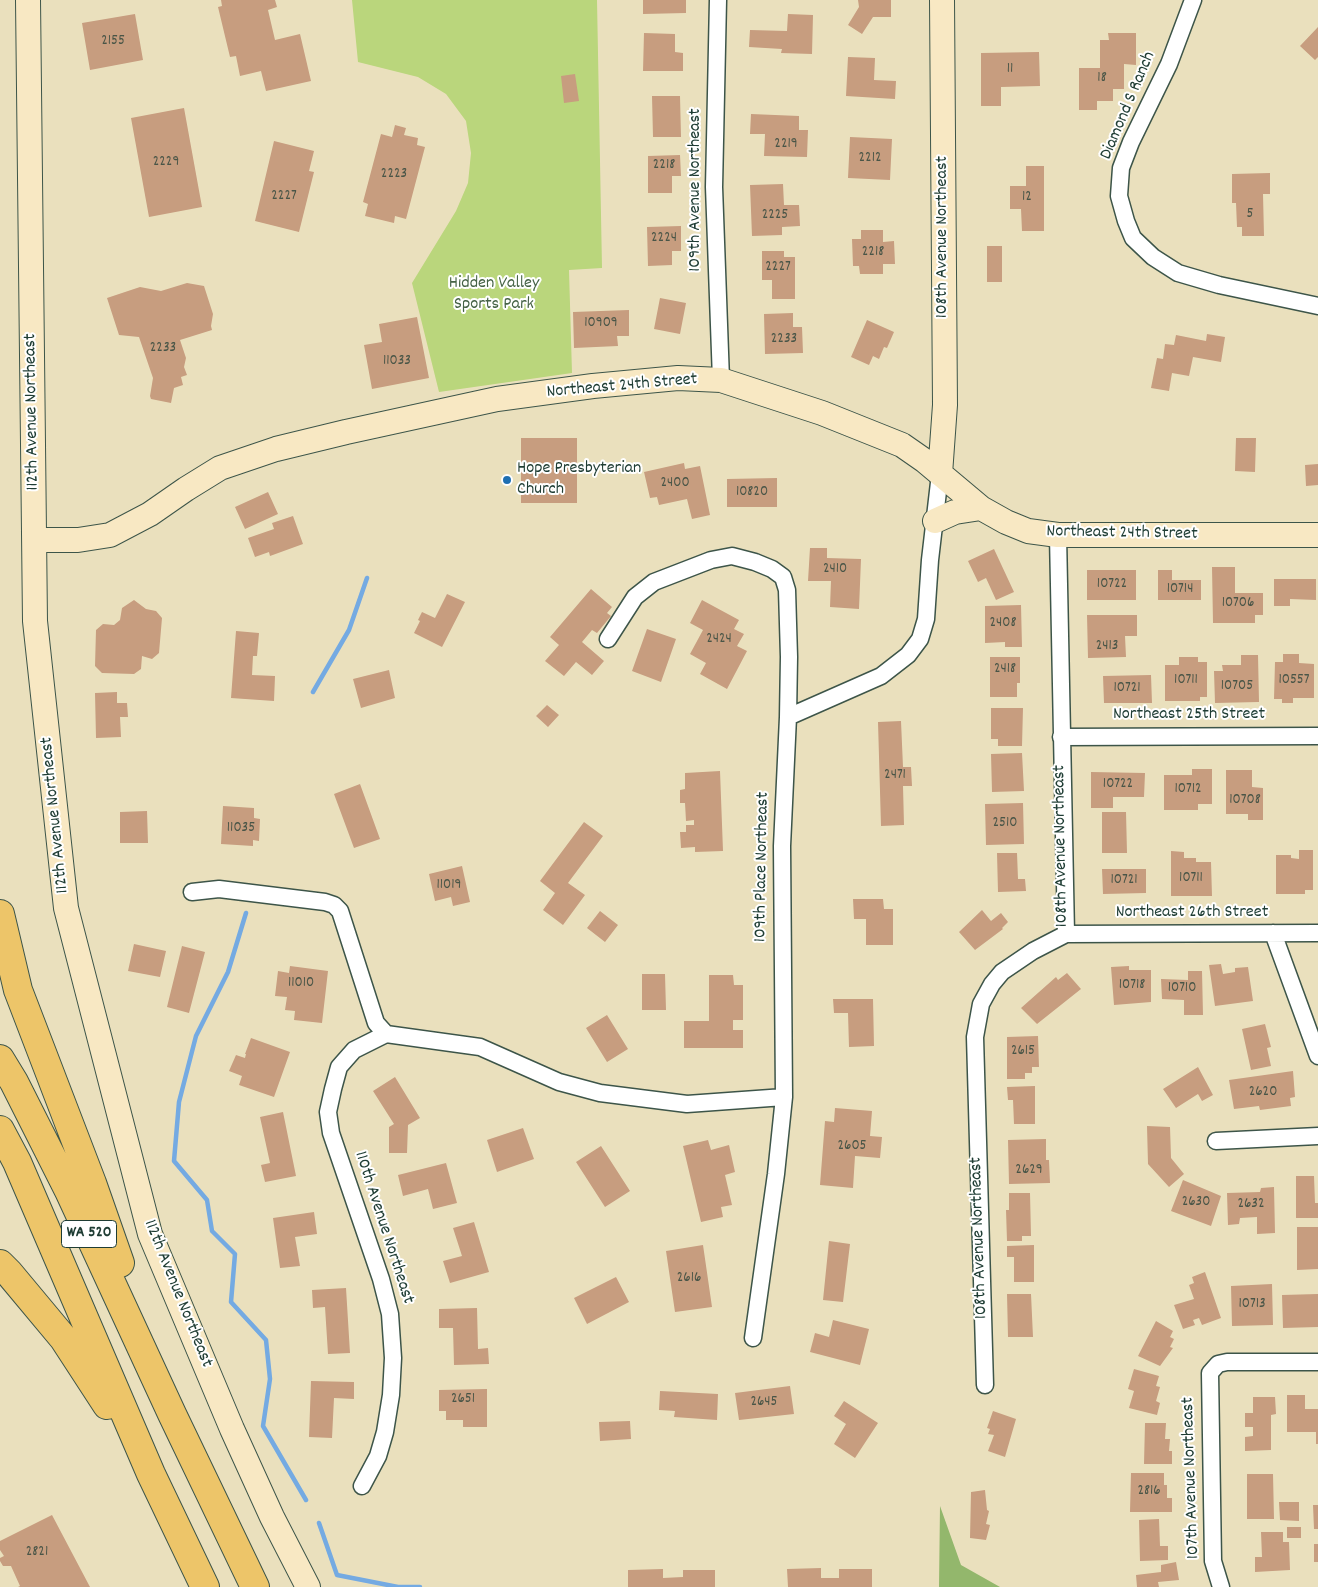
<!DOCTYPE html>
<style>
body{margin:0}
canvas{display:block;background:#eae0bd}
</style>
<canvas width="1318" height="1587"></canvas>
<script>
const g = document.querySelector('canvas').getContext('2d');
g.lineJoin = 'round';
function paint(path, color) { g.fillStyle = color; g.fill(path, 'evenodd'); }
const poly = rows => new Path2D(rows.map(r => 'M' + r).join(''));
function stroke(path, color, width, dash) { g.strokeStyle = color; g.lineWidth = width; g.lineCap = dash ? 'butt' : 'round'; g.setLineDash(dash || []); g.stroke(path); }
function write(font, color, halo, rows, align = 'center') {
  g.font = font + ' Dekko,sans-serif'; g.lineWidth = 4; g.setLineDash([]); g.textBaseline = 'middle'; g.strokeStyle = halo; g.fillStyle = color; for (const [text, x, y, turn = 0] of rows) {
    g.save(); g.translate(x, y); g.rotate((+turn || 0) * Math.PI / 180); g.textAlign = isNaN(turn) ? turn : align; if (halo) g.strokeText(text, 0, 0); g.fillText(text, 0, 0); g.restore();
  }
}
paint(poly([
 [352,0,597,0,602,268,569,270,572,373,439,392,412,283,456,211,468,183,471,153,466,121,446,94,418,77,358,62]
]), '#bad67c');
paint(poly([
 [940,1506,961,1565,1000,1587,939,1587]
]), '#93b76c');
stroke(poly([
 [313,692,349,630,367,578],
 [246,913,228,972,196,1036,179,1102,174,1161,207,1200,212,1231,235,1254,231,1302,266,1340,270,1379,263,1426,306,1500],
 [319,1523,337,1575,398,1587,420,1587]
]), '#74aae2', 4.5);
paint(poly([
 [221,0,275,0,277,7,268,10,275,40,300,34,311,81,266,91,261,71,240,76,236,56,230,57,218,7,222,6],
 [643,0,686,0,686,13,643,14],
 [858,0,891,0,891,17,873,17,862,34,848,25,859,7],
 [135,14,143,60,90,70,82,23],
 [788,14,813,15,812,54,781,53,782,49,749,47,750,30,787,31],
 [1318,27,1318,57,1315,60,1300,46],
 [644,33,675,34,675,52,683,53,683,71,643,71],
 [1108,33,1136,33,1136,65,1124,64,1124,89,1113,89,1113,101,1097,101,1097,110,1079,110,1079,68,1100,68,1100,40,1109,40],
 [1039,52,1040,86,1001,87,1001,106,981,106,981,53],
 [848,57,875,58,874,80,896,81,895,99,846,96],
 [575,74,579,101,564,103,561,76],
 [652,96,680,96,681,137,653,137],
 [184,108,202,207,149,217,131,118],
 [751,114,799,116,799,130,808,130,807,157,764,156,765,134,750,134],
 [395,125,406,128,404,135,418,138,417,145,425,147,406,219,395,216,394,223,365,216,368,204,363,202,381,134,392,137],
 [850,137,892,139,890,180,848,178],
 [274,141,314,151,309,171,314,172,299,232,255,221],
 [680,155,681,176,672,176,672,193,648,193,648,156],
 [1026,166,1044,166,1044,231,1022,231,1021,209,1010,209,1010,186,1026,186],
 [1270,173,1270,194,1263,194,1264,236,1242,236,1242,227,1237,227,1236,203,1232,203,1232,174],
 [783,184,784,205,799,205,800,226,782,227,782,235,752,236,750,185],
 [681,226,681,251,672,251,672,265,648,266,647,227],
 [861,230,883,230,883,242,894,241,895,264,883,264,883,274,860,274,859,266,853,266,852,239,861,239],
 [987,246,1002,246,1002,282,987,282],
 [762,251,784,251,784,257,795,257,795,299,772,299,772,280,762,280],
 [187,283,204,286,213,314,211,326,212,330,180,340,186,358,184,367,187,375,181,377,183,385,174,388,171,403,151,399,150,396,153,378,139,337,119,335,107,298,140,287,161,291],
 [660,298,686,303,680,334,654,329],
 [629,310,629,336,617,336,618,346,574,348,573,312],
 [793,313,793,327,802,327,803,353,765,354,764,314],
 [417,317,429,378,372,389,364,345,382,342,379,324],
 [867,320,894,332,887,348,884,347,879,359,873,356,869,365,851,357],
 [1207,334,1225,337,1221,362,1193,357,1189,376,1172,373,1169,391,1151,388,1157,358,1163,359,1165,344,1174,345,1176,335,1206,341],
 [521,438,577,438,577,503,521,503],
 [1236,438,1256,438,1255,472,1235,471],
 [684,463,685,469,700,466,710,515,692,519,687,499,659,505,657,497,650,498,644,472],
 [1318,464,1318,485,1306,486,1305,465],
 [777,478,777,507,727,507,727,479],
 [268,492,278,514,245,529,235,507],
 [293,516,303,544,270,556,269,552,255,557,248,538,274,529,272,523],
 [810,548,827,548,827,558,861,559,859,609,830,607,831,581,808,581],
 [994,549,1014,592,996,600,986,578,978,582,968,561],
 [1212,567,1235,567,1235,593,1263,593,1263,615,1255,615,1255,623,1213,623],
 [1087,570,1136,570,1136,600,1087,600],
 [1158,570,1172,570,1172,580,1201,580,1201,600,1158,600],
 [1274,579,1316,579,1316,600,1290,599,1290,606,1274,606],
 [591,589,612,607,607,613,611,616,597,633,592,630,582,642,604,661,592,675,576,662,564,676,545,661,559,645,550,637],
 [447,594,465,602,442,647,414,633,420,621,418,620,422,612,435,618],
 [134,600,146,609,156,611,162,618,159,653,152,659,142,656,141,669,134,674,102,673,95,666,96,630,103,624,114,625,120,620,122,608],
 [702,600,739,620,734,629,744,634,737,646,747,651,727,689,700,674,706,663,690,654,703,630,690,623],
 [1021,605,1022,647,1005,647,1005,642,985,643,985,606],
 [1087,615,1137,615,1137,636,1125,636,1126,657,1088,658],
 [647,629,676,639,661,682,632,671],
 [236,631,259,633,257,656,253,656,252,675,275,676,274,701,231,698],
 [1283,654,1299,654,1299,663,1314,664,1314,698,1293,698,1293,703,1282,703,1282,699,1274,699,1275,662,1283,662],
 [1241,655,1258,655,1259,702,1215,703,1214,671,1223,671,1222,665,1241,665],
 [990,657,1020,657,1020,683,1017,683,1017,697,990,697],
 [1179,657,1198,657,1198,662,1207,662,1207,697,1200,697,1200,701,1165,701,1165,665,1179,665],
 [389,670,395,698,361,708,353,679],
 [1151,675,1152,703,1104,703,1103,676],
 [117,692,117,703,127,703,128,717,120,717,121,737,96,738,95,693],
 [547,705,559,715,548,727,536,716],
 [991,708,1023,708,1022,746,998,746,998,739,991,739],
 [901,721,903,767,911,767,912,786,903,786,904,825,881,826,878,722],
 [1022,753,1024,791,992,792,991,754],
 [1192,769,1212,769,1212,804,1198,804,1198,810,1164,810,1164,775,1192,775],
 [1226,770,1252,770,1252,787,1263,788,1263,820,1248,820,1248,814,1226,814],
 [720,771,723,851,695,852,695,847,681,848,680,832,686,832,686,825,694,825,694,820,686,821,685,803,680,803,680,790,685,789,685,773],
 [1091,772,1145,773,1144,797,1113,797,1113,808,1091,808],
 [360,784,380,839,354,848,334,794],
 [1023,803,1024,844,986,845,985,804],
 [223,806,254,808,254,818,260,819,259,841,253,840,253,846,221,844],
 [147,811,148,843,120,843,120,812],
 [1102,812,1126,812,1127,853,1102,853],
 [584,822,603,836,568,883,585,895,563,925,543,910,555,893,540,881],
 [1299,850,1313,850,1313,890,1305,890,1305,894,1276,894,1276,855,1291,855,1291,858,1299,859],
 [1171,851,1184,852,1184,858,1196,858,1196,862,1211,862,1212,896,1171,896],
 [997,853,1017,853,1018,879,1025,879,1026,891,998,892],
 [462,866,470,902,453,906,451,897,435,901,429,874],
 [1102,869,1146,869,1146,893,1103,894],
 [853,899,883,899,884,909,893,909,893,945,866,945,866,919,854,919],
 [982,910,991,921,1001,913,1008,922,1002,928,1003,929,975,950,959,932],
 [600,911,618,925,605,942,587,928],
 [134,944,166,951,160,977,128,971],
 [182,946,205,952,189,1013,167,1007],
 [1221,964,1223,974,1235,972,1235,968,1248,967,1253,1001,1215,1006,1209,965],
 [290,966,328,971,322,1023,294,1020,295,1011,285,1010,287,997,275,996,278,971,289,973],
 [1129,966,1129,970,1151,970,1151,1002,1114,1005,1111,967],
 [1188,971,1202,971,1203,1015,1184,1015,1184,1000,1162,999,1161,979,1188,980],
 [1067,973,1081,989,1037,1024,1021,1008,1056,977,1058,980],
 [642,974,665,974,666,1010,642,1010],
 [709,975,733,975,734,985,743,985,743,1020,733,1020,733,1030,743,1030,743,1048,684,1048,684,1021,709,1021],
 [833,999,873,999,874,1046,849,1047,848,1013,834,1013],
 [607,1015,628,1049,607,1062,586,1028],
 [1265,1024,1271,1047,1267,1048,1271,1066,1251,1070,1242,1029],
 [1038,1036,1039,1067,1032,1067,1032,1073,1025,1073,1025,1079,1007,1079,1007,1037],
 [251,1038,290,1052,274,1097,239,1085,242,1076,229,1071,236,1055,245,1058,246,1054,245,1054],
 [1198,1067,1213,1095,1202,1101,1198,1094,1176,1108,1163,1089],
 [1293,1071,1295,1097,1290,1098,1291,1106,1260,1110,1259,1106,1234,1109,1229,1080],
 [395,1077,420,1118,408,1125,407,1153,389,1153,389,1127,394,1124,373,1091],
 [1035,1086,1035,1124,1014,1124,1013,1100,1008,1100,1007,1087],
 [835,1108,872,1111,870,1136,882,1137,880,1158,855,1156,853,1188,820,1185,825,1121,834,1122],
 [283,1112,296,1176,265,1182,261,1165,270,1163,260,1117],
 [1147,1126,1170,1127,1171,1158,1184,1174,1169,1187,1148,1164],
 [523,1128,534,1159,497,1172,487,1140],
 [1046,1139,1046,1160,1049,1160,1050,1183,1009,1184,1008,1140],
 [708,1140,711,1150,729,1145,735,1172,725,1175,732,1205,721,1207,723,1217,701,1222,683,1146],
 [601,1146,630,1191,605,1207,576,1162],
 [446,1163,457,1203,433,1209,428,1189,403,1196,398,1175],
 [1296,1176,1314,1176,1315,1203,1318,1203,1318,1218,1296,1218],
 [1183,1180,1221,1196,1211,1226,1171,1211],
 [1274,1187,1275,1233,1257,1234,1257,1217,1240,1218,1239,1224,1228,1225,1227,1193,1260,1192,1261,1188],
 [1009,1193,1030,1193,1031,1236,1022,1236,1022,1241,1007,1241,1006,1210,1009,1210],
 [314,1212,317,1234,295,1237,300,1266,280,1268,273,1218],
 [474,1222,489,1272,450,1283,443,1261,462,1256,453,1228],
 [1297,1227,1318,1227,1318,1269,1297,1270],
 [829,1241,850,1244,843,1302,823,1300],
 [703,1245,712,1307,675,1312,666,1251],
 [1034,1245,1034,1282,1014,1282,1014,1257,1007,1257,1007,1246],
 [1205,1272,1221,1318,1202,1325,1199,1318,1193,1320,1195,1325,1183,1329,1174,1305,1194,1299,1189,1285,1194,1283,1192,1277],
 [616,1277,629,1302,587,1324,574,1298],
 [1272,1284,1273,1325,1232,1326,1231,1286],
 [346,1288,350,1353,328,1354,325,1307,313,1308,312,1290],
 [1007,1294,1031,1294,1033,1337,1008,1337],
 [1318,1294,1318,1327,1283,1328,1282,1295],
 [477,1308,478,1349,488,1348,489,1364,454,1365,453,1328,439,1328,439,1309],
 [833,1320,869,1329,860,1365,810,1352,815,1333,829,1337],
 [1156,1321,1173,1331,1170,1337,1174,1339,1170,1347,1173,1348,1160,1366,1138,1356],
 [1134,1369,1159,1376,1156,1386,1160,1387,1156,1401,1160,1403,1157,1415,1129,1408,1134,1391,1128,1389],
 [311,1381,354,1382,354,1399,334,1398,332,1438,309,1437],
 [790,1386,794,1414,739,1420,735,1393],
 [487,1389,487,1427,463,1427,463,1420,446,1420,446,1411,439,1411,439,1390],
 [660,1391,718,1394,717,1420,674,1417,675,1411,659,1410],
 [1287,1395,1305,1395,1305,1409,1318,1409,1318,1444,1316,1444,1316,1432,1287,1432],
 [1253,1397,1275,1397,1276,1414,1271,1415,1271,1450,1245,1451,1245,1437,1253,1436,1253,1427,1245,1427,1245,1413,1253,1413],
 [844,1401,878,1423,855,1458,834,1444,846,1424,834,1416],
 [993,1411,1016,1419,1005,1457,988,1451,994,1435,988,1434,990,1429,987,1428],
 [630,1421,631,1439,600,1441,599,1422],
 [1145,1423,1166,1423,1165,1439,1170,1439,1169,1451,1172,1451,1172,1464,1144,1464],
 [1131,1473,1164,1473,1164,1485,1167,1485,1167,1498,1172,1498,1172,1512,1130,1512],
 [1247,1474,1273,1474,1274,1519,1247,1519],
 [985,1490,987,1510,989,1511,986,1524,990,1525,986,1540,970,1538,971,1492],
 [1279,1502,1299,1502,1299,1521,1280,1520],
 [1313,1505,1318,1505,1318,1529,1314,1529],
 [52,1515,90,1587,18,1587,20,1586,11,1566,3,1566,0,1561,0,1558,4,1556,0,1550,0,1541],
 [1159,1519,1160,1546,1168,1546,1168,1560,1140,1561,1139,1520],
 [1287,1527,1301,1527,1301,1538,1287,1538],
 [1261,1532,1283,1532,1283,1542,1289,1542,1290,1570,1255,1572,1255,1557,1262,1557],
 [1314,1544,1318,1544,1318,1562,1314,1562],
 [1176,1562,1179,1580,1158,1582,1159,1587,1137,1587,1136,1575,1161,1572,1161,1565],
 [821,1568,821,1578,839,1578,839,1569,872,1569,872,1587,788,1587,787,1569],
 [663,1569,663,1578,683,1577,683,1570,715,1570,715,1587,628,1587,628,1570]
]), '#c79d7f');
const minor = poly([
 [718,0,714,187,721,380],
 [1193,0,1169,64,1131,142,1121,168,1119,196,1126,221,1133,238,1153,257,1178,273,1219,285,1318,306],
 [1058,535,1066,934],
 [608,639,635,597,654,582,711,560,732,556,755,562,772,569,783,577,787,590,789,657,788,717],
 [1061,737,1318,736],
 [192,892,219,889,325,902,334,905,340,911,376,1023,386,1034,480,1047,559,1082,600,1093,687,1104,784,1097],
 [1273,933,1318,1056],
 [1216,1141,1318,1136],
 [753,1338,776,1174,784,1097,782,846,788,717,881,676,908,655,920,639,926,619,930,560,940,474],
 [985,1385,975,1037,981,1004,992,984,1002,972,1033,951,1066,934,1318,933],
 [362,1486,378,1456,385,1432,391,1395,393,1358,390,1314,381,1279,331,1133,328,1112,333,1089,339,1067,354,1050,386,1034],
 [1221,1587,1213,1561,1210,1373,1218,1364,1227,1362,1318,1362]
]);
const secondary = poly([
 [28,0,35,621,66,908,150,1234,232,1429,272,1517,308,1587],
 [940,474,945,405,942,0],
 [935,521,955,512,981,508],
 [35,540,78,540,110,535,150,514,186,489,220,468,276,449,346,432,497,399,593,386,678,378,721,380,822,413,902,445,925,461,981,508,1006,522,1028,531,1058,535,1318,535]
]);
const motorway = poly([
 [0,914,18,990,92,1183,120,1263],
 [0,1059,14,1082,69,1191,172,1414,255,1587],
 [0,1130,17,1162,151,1474,205,1587],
 [0,1264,9,1273,64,1339,107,1405]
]);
stroke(minor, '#3d5549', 19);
stroke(secondary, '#3d5549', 26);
stroke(motorway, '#3d5549', 30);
stroke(minor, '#fff', 16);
stroke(secondary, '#f8e8c3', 24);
stroke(motorway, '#edc569', 28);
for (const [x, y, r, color] of [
 [507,480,5,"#1f6fb2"]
]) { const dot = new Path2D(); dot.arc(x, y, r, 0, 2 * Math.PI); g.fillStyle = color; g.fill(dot); stroke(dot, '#fff', 2); }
write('15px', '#495547', null, [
 ["2155",113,42],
 ["11",1010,70],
 ["18",1102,79],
 ["2219",786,145],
 ["2212",870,159],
 ["2229",166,163],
 ["2218",664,166],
 ["2223",394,175],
 ["2227",284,197],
 ["12",1027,198],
 ["5",1250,215],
 ["2225",775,216],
 ["2224",664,239],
 ["2218",873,253],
 ["2227",778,268],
 ["10909",601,324],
 ["2233",784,340],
 ["2233",163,349],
 ["11033",397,362],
 ["2400",675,484],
 ["10820",752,493],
 ["2410",835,570],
 ["10722",1112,585],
 ["10714",1180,590],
 ["10706",1238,604],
 ["2408",1003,624],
 ["2424",719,640],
 ["2413",1107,647],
 ["2418",1005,670],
 ["10711",1186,681],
 ["10557",1294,681],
 ["10705",1237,687],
 ["10721",1127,689],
 ["2471",895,776],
 ["10722",1118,785],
 ["10712",1188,790],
 ["10708",1245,801],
 ["2510",1005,824],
 ["11035",241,829],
 ["10711",1191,879],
 ["10721",1124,881],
 ["11019",449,886],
 ["11010",301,984],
 ["10718",1132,986],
 ["10710",1182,989],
 ["2615",1023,1052],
 ["2620",1263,1093],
 ["2605",852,1147],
 ["2629",1029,1171],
 ["2630",1196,1203],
 ["2632",1251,1205],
 ["2616",689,1279],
 ["10713",1252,1305],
 ["2651",463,1400],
 ["2645",764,1403],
 ["2816",1149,1492],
 ["2821",37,1553]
]);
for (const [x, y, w] of [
 [89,1234,55]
]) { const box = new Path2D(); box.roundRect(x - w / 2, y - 13.5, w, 27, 4); g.fillStyle = '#fff'; g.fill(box); stroke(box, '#1f3d34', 1); }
write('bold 16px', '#1f3d34', null, [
 ["WA 520",89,1234]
]);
write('18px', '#1f3d34', '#fff', [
 ["Diamond S Ranch",1129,106,-67],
 ["109th Avenue Northeast",697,190,-90],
 ["108th Avenue Northeast",944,237,-90],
 ["Northeast 24th Street",622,387,-5],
 ["112th Avenue Northeast",33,412,-91],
 ["Northeast 24th Street",1122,534,1],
 ["Northeast 25th Street",1189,716],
 ["112th Avenue Northeast",56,815,-96],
 ["108th Avenue Northeast",1062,846,-91],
 ["109th Place Northeast",763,867,-89],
 ["Northeast 26th Street",1192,914],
 ["110th Avenue Northeast",383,1228,72],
 ["108th Avenue Northeast",980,1238,-92],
 ["112th Avenue Northeast",177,1294,68],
 ["107th Avenue Northeast",1192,1478,-92]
]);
write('18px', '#466346', '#fff', [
 ["Hidden Valley",494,285],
 ["Sports Park",494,306]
]);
write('18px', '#1f3d34', '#fff', [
 ["Hope Presbyterian",517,470],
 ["Church",517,491]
], 'left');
</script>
